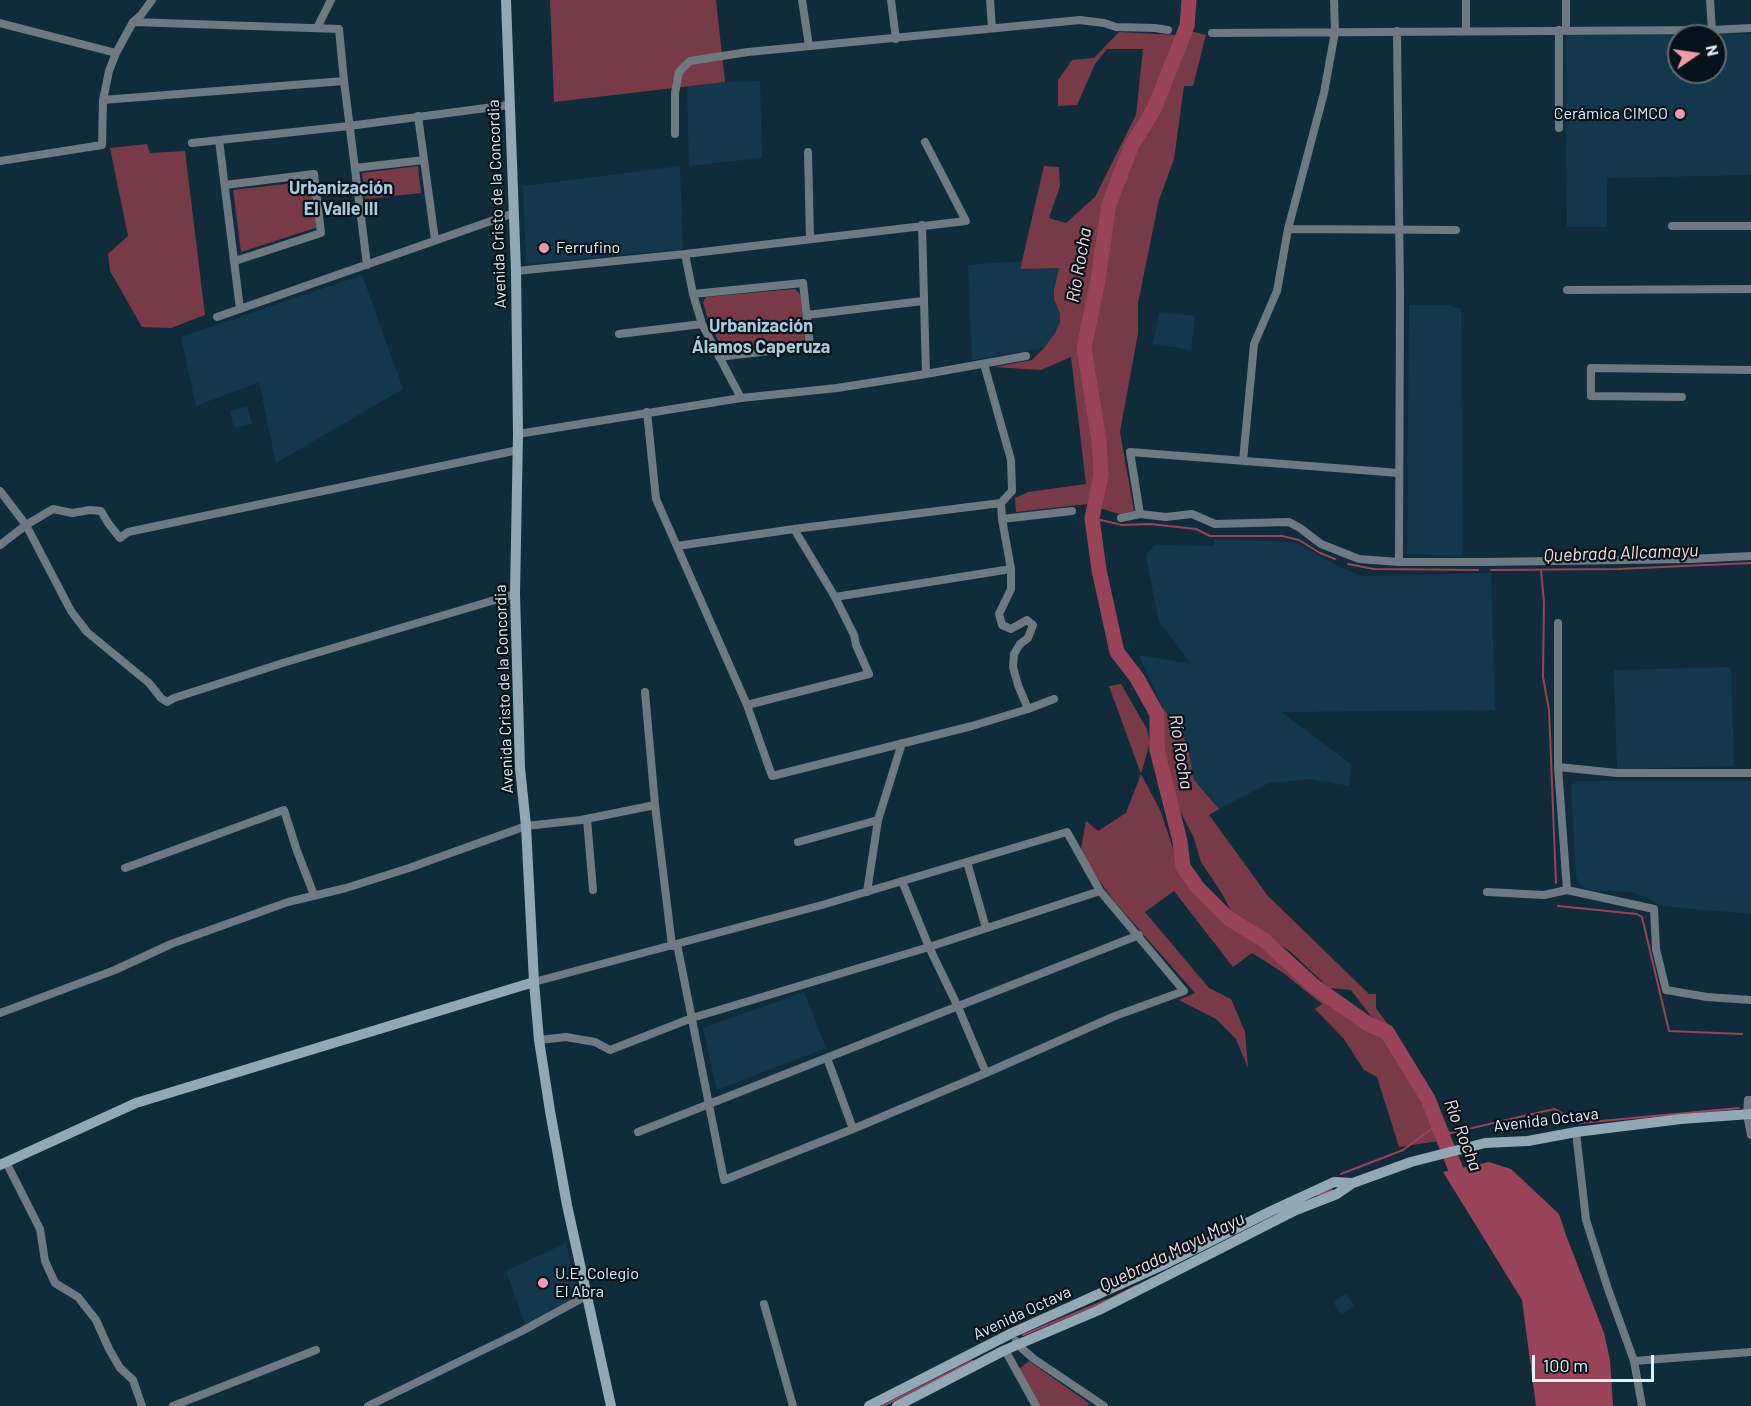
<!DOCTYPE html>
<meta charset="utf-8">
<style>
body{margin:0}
#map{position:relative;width:1751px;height:1406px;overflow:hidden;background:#102c3b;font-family:Barlow,sans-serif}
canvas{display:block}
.north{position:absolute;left:1667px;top:24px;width:60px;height:60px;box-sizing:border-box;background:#07131a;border:2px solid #5e6b74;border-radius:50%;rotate:77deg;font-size:16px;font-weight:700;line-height:24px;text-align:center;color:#e0f0fa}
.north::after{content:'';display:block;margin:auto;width:21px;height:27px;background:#f39aaa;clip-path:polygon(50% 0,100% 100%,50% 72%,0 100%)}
.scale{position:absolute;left:1532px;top:1355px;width:122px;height:27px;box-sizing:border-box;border:3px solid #e0f0fa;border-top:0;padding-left:8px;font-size:18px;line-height:21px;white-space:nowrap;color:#e0f0fa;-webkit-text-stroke:4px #07131a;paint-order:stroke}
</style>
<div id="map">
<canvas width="1751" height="1406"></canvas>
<div class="north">N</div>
<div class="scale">100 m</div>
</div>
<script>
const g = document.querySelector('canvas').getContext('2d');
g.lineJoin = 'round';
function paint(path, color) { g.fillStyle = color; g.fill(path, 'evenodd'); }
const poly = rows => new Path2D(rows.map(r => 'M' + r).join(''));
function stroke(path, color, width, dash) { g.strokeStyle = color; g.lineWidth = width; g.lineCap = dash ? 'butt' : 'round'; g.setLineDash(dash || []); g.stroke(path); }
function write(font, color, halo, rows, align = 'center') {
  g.font = font + ' Barlow,sans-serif'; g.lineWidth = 4.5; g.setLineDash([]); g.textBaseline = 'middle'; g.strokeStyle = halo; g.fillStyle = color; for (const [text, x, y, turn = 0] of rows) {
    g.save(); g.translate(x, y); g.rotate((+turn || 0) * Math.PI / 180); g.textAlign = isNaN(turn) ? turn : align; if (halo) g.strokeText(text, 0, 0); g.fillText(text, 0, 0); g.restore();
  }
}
paint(poly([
 [1751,34,1751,175,1607,178,1607,227,1567,227,1565,35],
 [1679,36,1715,36,1715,72,1679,72],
 [760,81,762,158,689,166,687,87,725,82],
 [680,166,683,249,526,264,523,186],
 [1022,261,1022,269,1060,268,1054,290,1054,298,1060,314,1060,322,1055,333,1044,348,972,360,968,265],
 [362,275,403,389,276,463,259,382,196,406,181,337],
 [1409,305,1448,305,1461,309,1463,556,1407,554],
 [1159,312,1195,316,1191,350,1153,344],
 [247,406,252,424,234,428,230,411],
 [1214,539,1295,542,1341,568,1363,576,1491,573,1495,710,1281,712,1351,764,1349,786,1311,779,1269,783,1219,809,1194,780,1187,743,1163,708,1139,655,1191,664,1159,621,1146,557,1148,552,1155,545,1214,546],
 [1731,667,1734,766,1617,769,1614,670],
 [1577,781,1751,781,1751,914,1661,906,1648,898,1632,892,1590,890,1582,887,1576,877,1571,786],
 [804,992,826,1048,717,1090,703,1028],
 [566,1243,578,1296,525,1324,506,1271],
 [1346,1293,1354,1306,1341,1315,1333,1302]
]), '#13384c');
paint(poly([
 [550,0,716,0,725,82,554,102],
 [1190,31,1206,35,1193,86,1184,86,1174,159,1159,200,1138,303,1138,333,1120,432,1134,511,1119,514,1099,508,1105,472,1088,346,1113,207,1134,148,1156,116],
 [1119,32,1176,35,1144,117,1128,140,1104,201,1079,350,1095,456,1095,476,1088,504,1016,512,1015,498,1028,492,1086,484,1071,357,1041,370,994,367,1032,360,1044,348,1055,333,1060,322,1060,314,1054,299,1054,290,1059,268,1021,269,1022,261,1044,166,1059,167,1060,186,1049,218,1066,223,1095,197,1136,115,1143,49,1107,49,1095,64,1077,105,1058,106,1058,80,1072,60,1094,58],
 [147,144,150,153,185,151,205,315,171,328,142,327,110,271,108,254,128,236,110,148],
 [418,166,421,193,365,199,362,173],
 [312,181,318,227,241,252,233,190],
 [795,289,800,294,805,339,800,343,724,351,709,323,703,302,706,297],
 [1121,684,1147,729,1150,742,1141,774,1160,810,1179,866,1192,891,1224,921,1261,946,1329,1003,1368,1029,1385,1037,1424,1102,1439,1141,1399,1147,1377,1077,1364,1070,1344,1039,1315,1009,1322,1004,1282,972,1252,953,1233,967,1174,891,1145,912,1209,988,1231,999,1245,1032,1248,1068,1236,1039,1216,1019,1179,1000,1195,993,1114,901,1080,854,1086,821,1098,831,1126,813,1141,774,1109,686],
 [1163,708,1187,743,1194,780,1219,809,1209,815,1268,896,1369,994,1376,994,1376,1008,1389,1026,1373,1019,1351,990,1329,988,1291,952,1233,914,1221,892,1201,862,1194,838,1179,809,1163,751],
 [1029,1361,1090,1404,1086,1406,1040,1406,1019,1369]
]), '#793a47');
paint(poly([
 [1489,1162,1511,1169,1559,1214,1567,1238,1604,1333,1610,1360,1613,1406,1536,1406,1522,1300,1443,1172]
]), '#984357');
stroke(poly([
 [1092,518,1122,525,1150,524,1196,529,1210,536,1282,536,1299,540,1320,553,1335,559],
 [1348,564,1374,569,1478,570],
 [1491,570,1618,569,1751,563],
 [1541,570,1544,602,1543,677,1549,710,1556,883],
 [1558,906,1637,914,1642,917,1669,1031,1742,1034],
 [1442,1135,1554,1109,1580,1123,1739,1108],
 [1341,1174,1403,1150,1438,1124],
 [1318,1195,1332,1190],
 [1023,1335,1112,1298,1136,1286],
 [883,1406,972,1361]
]), '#984357', 2);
stroke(poly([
 [1189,0,1187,26,1154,109,1132,145,1109,204,1098,280,1084,348,1099,441,1101,475,1092,518,1099,570,1117,652,1137,678,1157,714,1157,750,1180,841,1183,867,1198,888,1228,918,1264,940,1314,986,1368,1024,1387,1032,1428,1099,1463,1188]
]), '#984357', 15);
stroke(poly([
 [802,0,809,46],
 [891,0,896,39],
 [990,0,992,28],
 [1466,0,1466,31],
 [1566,0,1566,30],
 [1710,0,1712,30],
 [133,22,339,29,344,81,367,265],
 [0,23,116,53],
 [317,28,331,0],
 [1397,31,1400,293,1399,562],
 [1212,33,1712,30,1751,28],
 [103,100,344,81],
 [418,116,435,240],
 [1559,128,1559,30],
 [675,134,675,93,679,72,690,61,748,52,1080,20,1104,23,1116,27,1155,28,1168,30],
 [219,140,240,309],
 [192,143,349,126,509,105],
 [808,152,810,239],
 [0,161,102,145,103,100,109,71,116,53,133,22,141,15,152,0],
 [355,168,424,160],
 [225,185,314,174,321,233,235,261],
 [922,225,926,374],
 [1672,226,1751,226],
 [1288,229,1456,230],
 [685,254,693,294,702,324,741,398],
 [516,271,685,254,966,221,925,142],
 [1567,290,1751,289],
 [693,294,803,283,810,346,719,357],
 [807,315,923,301],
 [217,317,514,213],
 [619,334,702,324],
 [984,364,1011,460,1012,491,1001,503],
 [1682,397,1591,396,1591,368,1751,370],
 [647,412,656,499,747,705,772,776,972,726,1028,709,1054,699],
 [518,434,741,398,837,388,926,374,1026,356],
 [1243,461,1254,344,1277,291,1288,229,1324,93,1335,32,1334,0],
 [0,491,26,525,71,611,87,632,149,683,161,698,167,702,174,698,286,662,515,594],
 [1140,514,1130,452,1399,473],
 [1121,518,1140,514,1166,517,1192,514,1215,524,1289,522,1300,528,1321,544,1359,559,1399,562,1484,562,1691,559,1751,556],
 [1002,519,1011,569,1011,589,999,614,1002,625,1011,629,1027,620,1033,625,1028,638,1020,644,1014,654,1013,667,1018,685,1028,709],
 [0,545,26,525,53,509,72,513,90,510,101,511,108,523,120,538,128,532,518,450],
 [677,546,794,529,1001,503,1002,519,1072,511],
 [835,597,1011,569],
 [1558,623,1558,767,1567,890],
 [645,692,655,805,672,946],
 [747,705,869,674,856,645,854,635,835,597,794,529],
 [1558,767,1617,773,1751,773],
 [587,819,593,890],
 [798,842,878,820],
 [967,862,986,928],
 [125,868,284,810,297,851,314,895],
 [902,881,929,947,958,1007,986,1073],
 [867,892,878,820,902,743],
 [1487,892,1544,895,1567,890,1654,909,1656,949,1666,990,1707,997,1751,1000],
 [534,982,822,905,1067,832,1100,891,1184,991,1115,1016,986,1073,853,1129,724,1180,677,944],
 [0,1013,115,970,171,944,288,902,346,888,409,868,526,826,581,820,655,805],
 [539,1040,566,1037,595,1042,610,1050,692,1018,929,947,1100,891],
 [827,1058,853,1129],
 [1751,1100,1748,1100,1747,1114,1751,1135],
 [638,1132,1139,935],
 [1576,1132,1586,1220,1608,1289,1634,1361,1642,1406],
 [6,1162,40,1229,45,1261,55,1283,78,1297,96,1320,109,1349,120,1368,133,1380,142,1406],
 [764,1304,793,1406],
 [1016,1341,1018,1345,1034,1359,1104,1406],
 [1005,1350,1036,1406],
 [1634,1361,1751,1352],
 [173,1406,316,1350],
 [368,1406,522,1331,586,1296]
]), '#6d7a82', 8);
stroke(poly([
 [506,0,516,271,518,434,515,594,520,768,526,826,534,982,539,1040,550,1111,567,1205,611,1406],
 [0,1165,136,1103,534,982],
 [869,1406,1012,1333,1163,1265,1269,1212,1334,1182,1353,1183],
 [897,1406,1005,1350,1099,1310,1296,1210,1337,1194,1353,1183,1411,1162,1485,1143,1528,1141,1576,1132,1681,1119,1751,1114]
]), '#93a8b5', 10);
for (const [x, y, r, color] of [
 [1680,114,6,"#f39aaa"],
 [544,248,6,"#f39aaa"],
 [543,1283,6,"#f39aaa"]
]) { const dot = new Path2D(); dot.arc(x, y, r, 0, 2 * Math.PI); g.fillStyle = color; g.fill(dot); stroke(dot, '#07131a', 2); }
write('16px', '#e0f0fa', '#07131a', [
 ["Cerámica CIMCO",1668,114,"right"],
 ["Ferrufino",556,248],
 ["U.E. Colegio",555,1274],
 ["El Abra",555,1292]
], 'left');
write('16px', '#e0f0fa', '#07131a', [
 ["Avenida Cristo de la Concordia",497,204,-92],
 ["Avenida Cristo de la Concordia",504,689,-92],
 ["Avenida Octava",1546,1120,-7],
 ["Avenida Octava",1022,1313,-25]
]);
write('bold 18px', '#aacade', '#07131a', [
 ["Urbanización",341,188],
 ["El Valle III",341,209],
 ["Urbanización",761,326],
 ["Álamos Caperuza",761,347]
]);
write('italic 18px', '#f5dbdf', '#07131a', [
 ["Río Rocha",1079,265,-80],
 ["Quebrada Allcamayu",1621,553,-2],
 ["Río Rocha",1181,752,81],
 ["Río Rocha",1463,1135,69],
 ["Quebrada Mayu Mayu",1172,1252,-26]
]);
</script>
